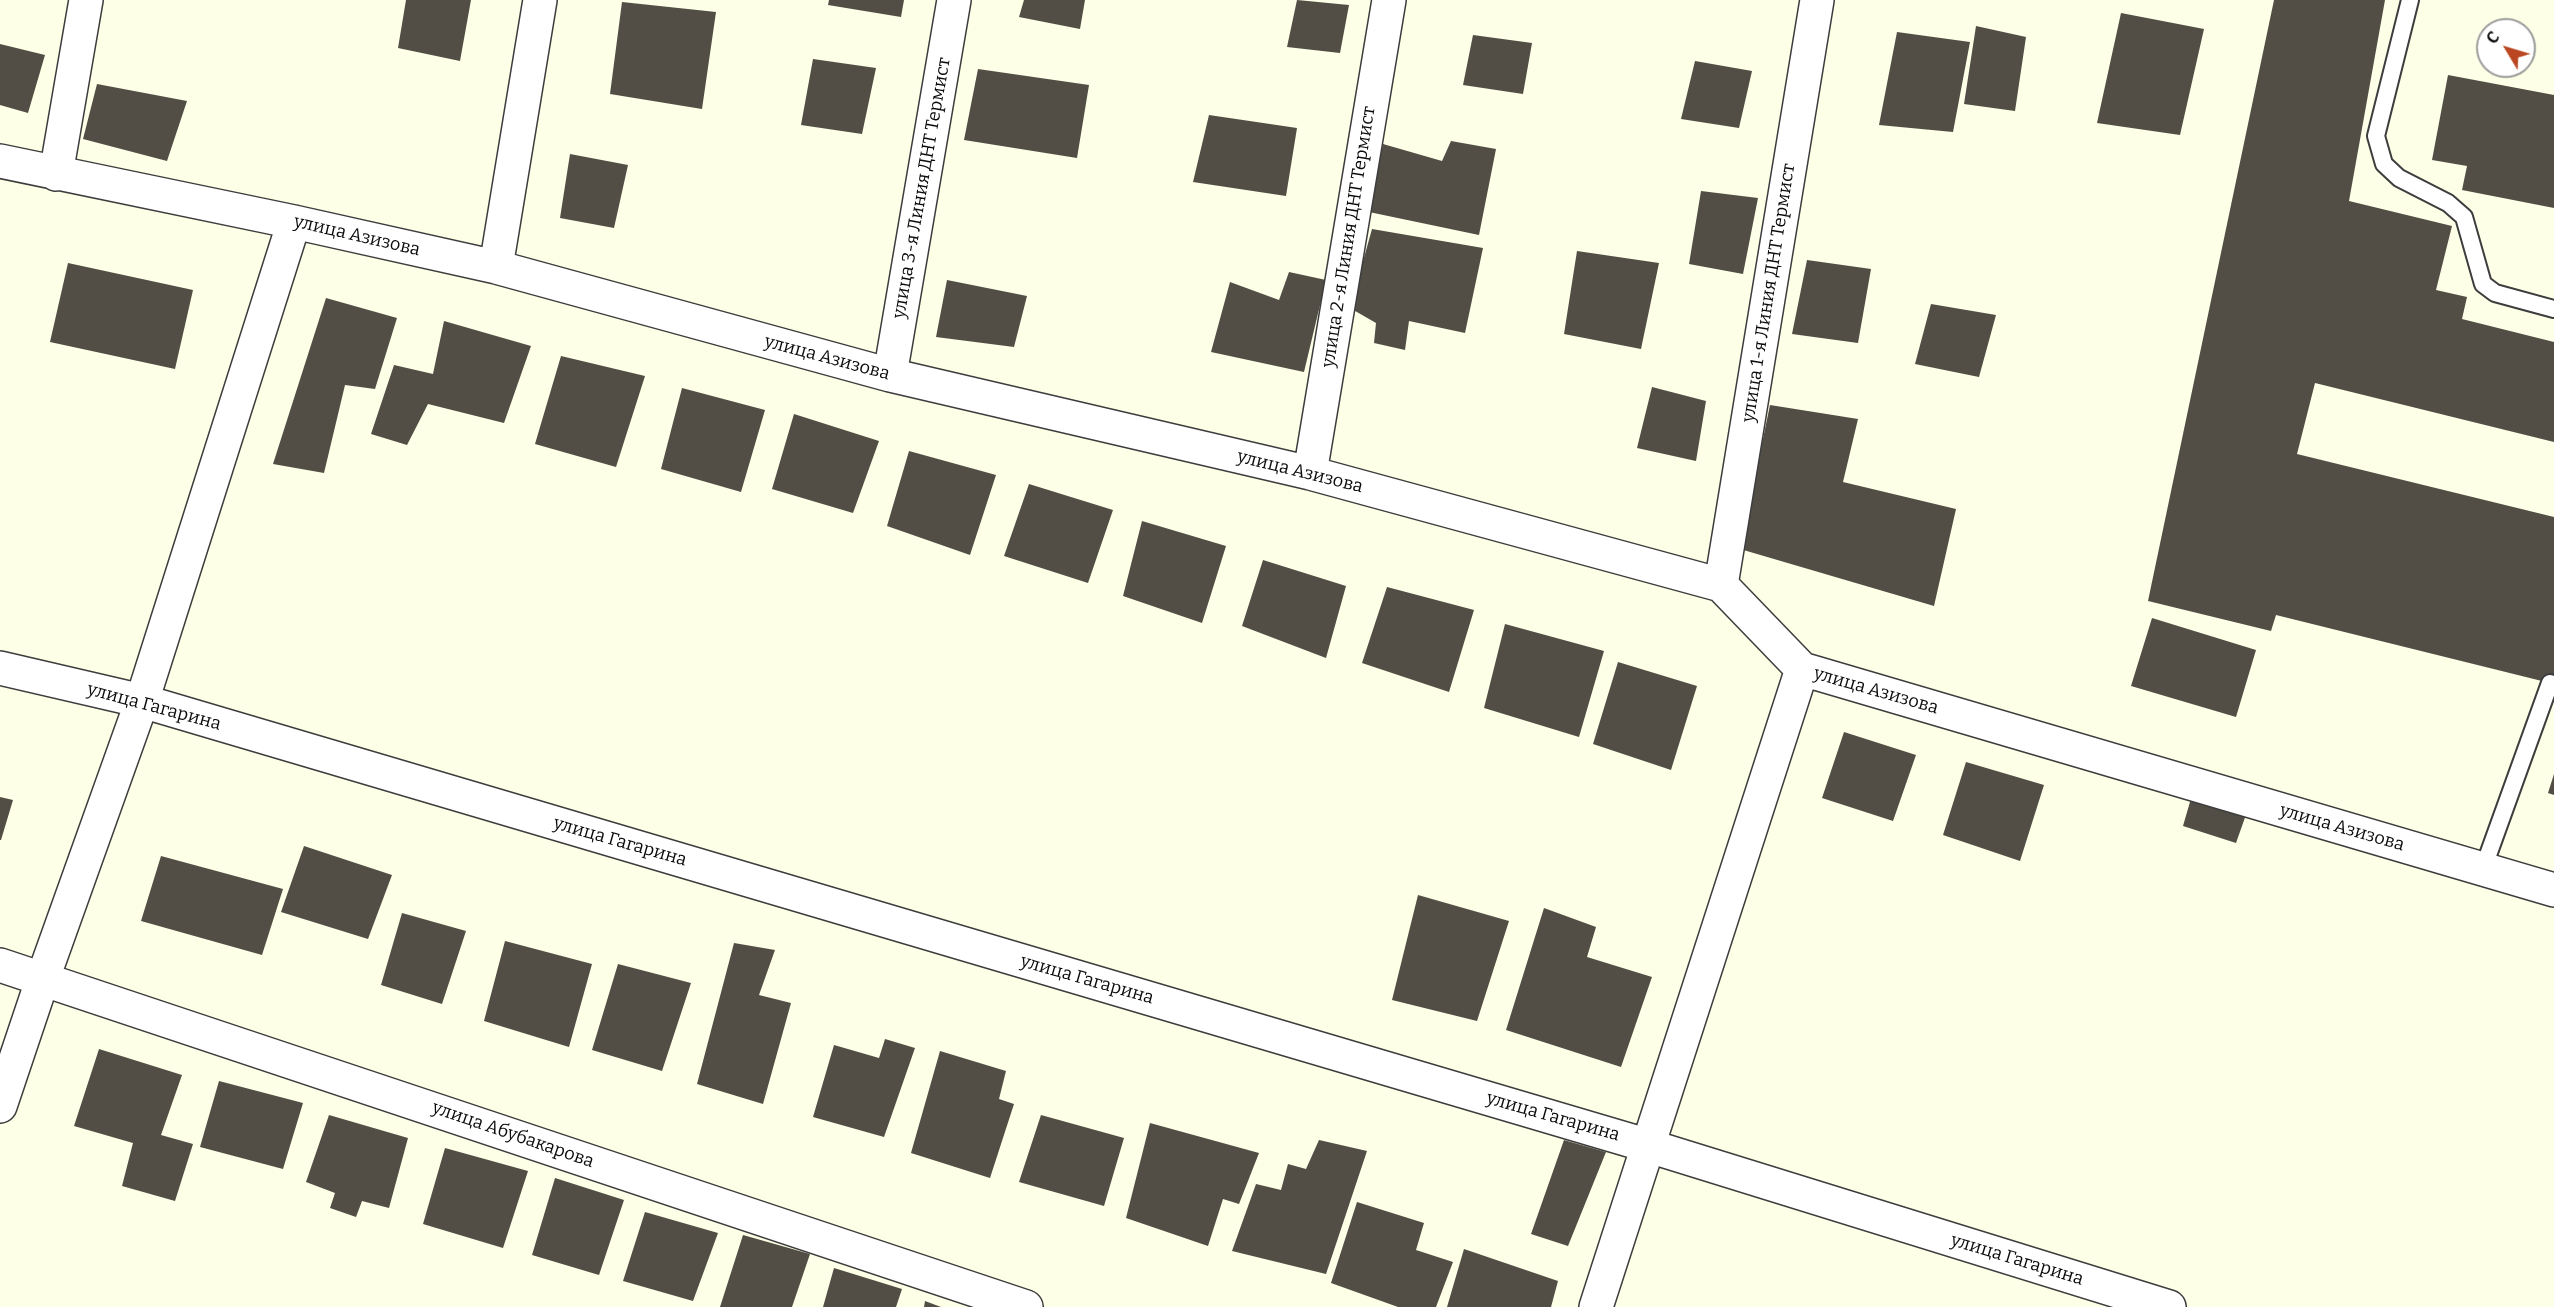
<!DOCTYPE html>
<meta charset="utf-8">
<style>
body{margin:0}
#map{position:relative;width:2554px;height:1307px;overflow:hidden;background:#fdffe6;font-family:Bitter,serif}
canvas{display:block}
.north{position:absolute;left:2476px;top:18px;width:60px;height:60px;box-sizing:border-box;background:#fff;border:2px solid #9d9d9d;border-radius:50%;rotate:308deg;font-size:16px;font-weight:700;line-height:24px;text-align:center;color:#0a0a0a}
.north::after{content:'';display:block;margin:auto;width:21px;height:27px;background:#ba4721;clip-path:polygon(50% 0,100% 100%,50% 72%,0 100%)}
</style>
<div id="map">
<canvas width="2554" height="1307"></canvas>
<div class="north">С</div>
</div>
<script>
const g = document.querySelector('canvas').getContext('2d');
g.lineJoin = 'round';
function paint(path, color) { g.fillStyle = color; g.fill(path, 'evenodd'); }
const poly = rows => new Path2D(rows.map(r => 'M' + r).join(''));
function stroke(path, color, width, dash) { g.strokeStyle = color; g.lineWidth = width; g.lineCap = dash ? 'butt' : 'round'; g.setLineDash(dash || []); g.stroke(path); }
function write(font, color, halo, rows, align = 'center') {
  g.font = font + ' Bitter,serif'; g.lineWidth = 6; g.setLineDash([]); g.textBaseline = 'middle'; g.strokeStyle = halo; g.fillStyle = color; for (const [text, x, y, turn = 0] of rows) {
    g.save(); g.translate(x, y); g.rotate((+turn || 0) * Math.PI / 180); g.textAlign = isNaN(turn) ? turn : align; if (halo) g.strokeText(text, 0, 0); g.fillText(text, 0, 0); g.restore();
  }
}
paint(poly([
 [406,0,471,0,460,61,398,48],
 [829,0,904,0,901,17,828,5],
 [1024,0,1085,0,1080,29,1019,17],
 [1297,0,1349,5,1340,53,1287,47],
 [2274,0,2385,0,2349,201,2452,226,2436,290,2467,297,2462,319,2554,342,2554,442,2315,383,2297,454,2554,517,2554,684,2276,615,2271,631,2148,601],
 [622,2,716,12,702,109,610,94],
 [2121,13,2204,29,2180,135,2097,123],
 [1976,26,2026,37,2015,111,1964,104],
 [1897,32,1970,42,1953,132,1879,125],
 [1473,35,1532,43,1523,94,1463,85],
 [0,44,45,55,28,113,0,105],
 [813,59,876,68,862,134,801,125],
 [1695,61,1752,71,1739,128,1681,119],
 [978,69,1089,85,1077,158,964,140],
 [2448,75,2554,95,2554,208,2462,190,2467,166,2432,160],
 [97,84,187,101,167,161,83,139],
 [1209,115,1297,128,1286,196,1193,182],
 [1451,141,1496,149,1479,235,1369,212,1383,144,1442,161],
 [570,154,628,165,614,228,560,218],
 [1701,191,1758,198,1743,274,1689,264],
 [1372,229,1483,248,1465,333,1409,321,1405,350,1374,343,1376,323,1350,308],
 [1577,251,1659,263,1641,349,1564,334],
 [1807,260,1871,269,1858,343,1792,334],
 [68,263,193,290,175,369,50,342],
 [1289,272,1326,280,1304,372,1211,352,1230,282,1279,300],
 [947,280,1027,296,1014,347,936,337],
 [326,298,397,318,375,389,345,385,324,473,273,464],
 [1931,304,1996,315,1979,377,1915,364],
 [444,321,531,346,504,423,428,404,407,445,371,434,394,365,433,374],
 [561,356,645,376,616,467,535,444],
 [1652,387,1706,401,1696,461,1637,448],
 [682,388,765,410,741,492,661,469],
 [1770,405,1858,419,1843,482,1956,509,1934,606,1740,549],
 [794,414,879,441,853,513,772,489],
 [909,451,996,475,970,555,887,526],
 [1029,484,1113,510,1088,583,1004,556],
 [1142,521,1226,546,1202,623,1123,596],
 [1263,560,1346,586,1326,658,1242,626],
 [1387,587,1474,610,1449,692,1362,663],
 [2152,618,2256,650,2236,717,2131,686],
 [1505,624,1604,651,1579,737,1484,708],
 [1618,662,1697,686,1671,770,1593,744],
 [1844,732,1916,755,1893,821,1822,798],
 [1966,762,2044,785,2020,861,1943,835],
 [2554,774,2554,795,2548,793],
 [2192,795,2248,809,2236,843,2183,826],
 [0,797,13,800,1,840,0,840],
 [304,846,392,875,368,939,281,912],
 [161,856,283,889,262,955,141,921],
 [1418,895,1509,921,1477,1021,1392,1000],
 [1544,908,1596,927,1587,957,1652,977,1621,1067,1506,1030],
 [402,913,466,931,442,1004,381,985],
 [505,941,592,964,569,1047,484,1021],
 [734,943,775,950,759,995,791,1003,763,1104,697,1084],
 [618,964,691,983,662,1071,592,1050],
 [885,1039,915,1048,884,1137,813,1117,834,1045,879,1058],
 [99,1049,182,1075,161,1135,193,1144,175,1201,122,1186,133,1143,74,1126],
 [940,1051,1006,1071,999,1099,1014,1104,990,1178,911,1153],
 [219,1081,303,1103,283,1169,200,1147],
 [329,1115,408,1138,389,1208,362,1201,356,1217,330,1208,335,1193,306,1182],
 [1041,1115,1124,1138,1104,1206,1019,1182],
 [1150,1123,1259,1153,1239,1204,1223,1199,1208,1246,1126,1218],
 [1319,1140,1367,1151,1326,1274,1232,1251,1256,1184,1281,1190,1288,1164,1306,1169],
 [1564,1140,1606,1152,1568,1246,1531,1234],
 [445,1148,528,1171,503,1248,423,1224],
 [555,1178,624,1200,599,1275,532,1255],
 [1357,1202,1424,1223,1416,1250,1453,1262,1436,1307,1398,1307,1331,1283],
 [645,1212,718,1233,693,1301,623,1281],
 [743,1235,810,1254,792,1307,720,1307],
 [1464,1249,1558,1281,1551,1307,1447,1307],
 [834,1268,902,1289,896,1307,823,1307],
 [925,1301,941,1307,924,1307]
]), '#524e46');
const service = poly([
 [2410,0,2376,136,2384,164,2399,178,2448,203,2464,217,2483,284,2495,293,2554,309],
 [2483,869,2550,683]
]);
const minor = poly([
 [0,161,294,222,496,267,890,375,1310,473,1721,585,1802,669,2554,890],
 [56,174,86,0],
 [496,267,540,0],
 [890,375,954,0],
 [1310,473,1389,0],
 [1721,585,1817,0],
 [0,668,142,701,1649,1146,2169,1307],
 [0,965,1026,1307],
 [0,1106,43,978,142,701,294,222],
 [1596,1307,1802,669]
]);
stroke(service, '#3d3d3d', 20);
stroke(minor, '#3d3d3d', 36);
stroke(service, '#fff', 16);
stroke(minor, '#fff', 33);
write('18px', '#0a0a0a', '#fff', [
 ["улица 3-я Линия ДНТ Термист",922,188,-80],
 ["улица Азизова",357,236,13],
 ["улица 2-я Линия ДНТ Термист",1349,237,-81],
 ["улица 1-я Линия ДНТ Термист",1769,293,-81],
 ["улица Азизова",827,358,15],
 ["улица Азизова",1300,472,14],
 ["улица Азизова",1876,691,16],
 ["улица Гагарина",154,707,15],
 ["улица Азизова",2342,828,16],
 ["улица Гагарина",620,842,16],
 ["улица Гагарина",1087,980,16],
 ["улица Гагарина",1553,1117,16],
 ["улица Абубакарова",513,1135,19],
 ["улица Гагарина",2017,1260,17]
]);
</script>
